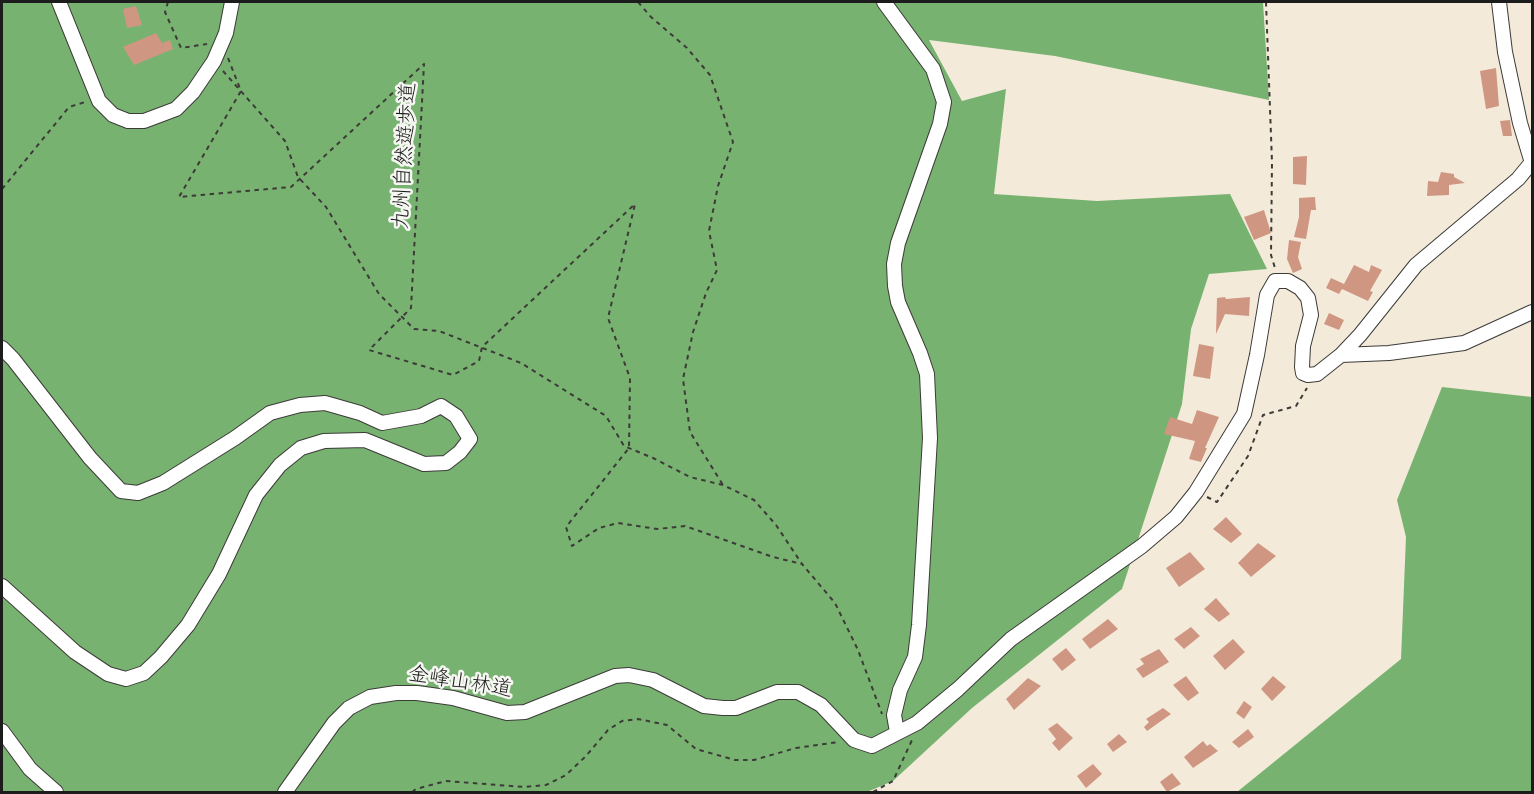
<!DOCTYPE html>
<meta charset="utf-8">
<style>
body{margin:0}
#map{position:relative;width:1534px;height:794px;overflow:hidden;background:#f4eada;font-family:"Patrick Hand",sans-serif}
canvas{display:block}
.frame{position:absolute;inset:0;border:3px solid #1c1c1c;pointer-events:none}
</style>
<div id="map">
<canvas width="1534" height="794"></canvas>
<div class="frame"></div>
</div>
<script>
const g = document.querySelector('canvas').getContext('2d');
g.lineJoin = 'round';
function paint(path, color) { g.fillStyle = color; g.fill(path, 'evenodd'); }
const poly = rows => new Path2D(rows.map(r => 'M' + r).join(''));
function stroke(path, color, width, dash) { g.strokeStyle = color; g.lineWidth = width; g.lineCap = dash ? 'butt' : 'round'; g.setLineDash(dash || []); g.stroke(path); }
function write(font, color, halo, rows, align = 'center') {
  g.font = font + ' "Patrick Hand","Klee One",sans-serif'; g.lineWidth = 5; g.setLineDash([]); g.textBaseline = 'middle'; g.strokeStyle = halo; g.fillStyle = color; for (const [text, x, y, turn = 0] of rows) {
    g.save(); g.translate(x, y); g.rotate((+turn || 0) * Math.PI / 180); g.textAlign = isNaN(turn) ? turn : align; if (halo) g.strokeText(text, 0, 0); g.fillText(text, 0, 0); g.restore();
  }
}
paint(poly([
 [2,2,1263,2,1269,100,1055,56,929,40,962,101,1006,89,994,194,1097,201,1230,194,1267,269,1209,274,1191,329,1182,404,1122,589,972,708,893,781,867,792,2,792],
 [1442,387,1532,397,1532,792,1237,792,1401,659,1406,537,1397,500]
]), '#78b271');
paint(poly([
 [136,6,142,25,127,28,123,9],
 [156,33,162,43,170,40,173,49,134,65,123,47],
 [1496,68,1499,106,1486,109,1480,71],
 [1510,120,1512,136,1503,136,1500,121],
 [1307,156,1306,185,1293,184,1293,157],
 [1441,172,1454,174,1454,177,1465,183,1449,185,1449,195,1427,196,1428,181,1438,182],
 [1315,197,1316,210,1311,210,1306,239,1294,237,1299,217,1299,198],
 [1264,210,1271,233,1254,240,1244,217],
 [1289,240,1301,242,1298,257,1302,269,1293,273,1287,259],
 [1354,265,1369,272,1371,265,1382,270,1370,291,1373,292,1368,301,1342,289,1339,294,1326,288,1331,278,1344,284],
 [1225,297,1226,299,1250,297,1249,316,1225,314,1216,334,1217,298],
 [1329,313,1344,320,1339,330,1324,324],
 [1199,344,1214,347,1210,379,1193,376],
 [1197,410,1219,417,1205,448,1207,448,1201,462,1189,459,1195,441,1164,434,1170,417,1192,424],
 [1226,517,1242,534,1231,543,1213,529],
 [1258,543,1276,556,1251,577,1238,563],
 [1190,552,1205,569,1179,587,1166,568],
 [1216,598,1230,614,1219,622,1204,609],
 [1108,619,1118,629,1090,649,1082,639],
 [1191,627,1200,636,1184,649,1174,639],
 [1233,639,1245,652,1225,670,1213,656],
 [1066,648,1076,660,1062,671,1052,659],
 [1159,649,1169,662,1143,678,1136,669,1144,664,1140,659],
 [1186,676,1199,693,1188,701,1173,685],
 [1273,676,1286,687,1272,701,1261,689],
 [1028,678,1041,686,1014,710,1006,699],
 [1244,701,1252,707,1244,719,1236,713],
 [1163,708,1171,714,1147,731,1144,727,1149,722,1146,719],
 [1057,723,1073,738,1059,751,1052,743,1056,739,1048,729],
 [1248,729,1254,737,1239,748,1232,742],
 [1119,734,1127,742,1113,752,1107,744],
 [1203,741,1207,746,1210,744,1218,751,1193,768,1184,757],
 [1093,764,1102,774,1086,788,1077,776],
 [1172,773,1181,784,1167,792,1160,782]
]), '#cf9782');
const minor = poly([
 [59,2,99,101,113,115,128,121,144,121,176,109,193,92,214,61,226,33,232,2],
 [884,2,933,69,944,102,940,124,898,243,894,264,895,286,898,302,920,353,927,374,930,438,919,625,915,657,900,690,894,715,897,732],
 [1499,2,1505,52,1520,123,1532,163],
 [2,348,13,359,90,458,121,491,138,493,163,483,235,438,270,413,300,405,325,403,360,413,382,423,421,416,441,406,456,416,470,439,460,452,446,463,424,464,365,440,324,441,301,448,280,465,256,495,219,574,188,625,161,657,144,673,126,679,108,674,75,652,2,586],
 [1341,355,1389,353,1464,343,1532,312],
 [2,731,30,769,56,792],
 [285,792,334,723,349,708,370,697,396,693,417,693,453,698,507,713,525,712,615,676,629,675,653,680,704,706,723,708,736,708,777,692,798,692,821,705,854,740,872,746,917,723,958,689,1011,639,1142,546,1176,517,1196,492,1244,414,1257,355,1267,295,1275,281,1288,281,1300,288,1308,298,1311,315,1303,346,1302,367,1303,373,1308,375,1317,374,1341,355,1360,335,1416,265,1518,179,1532,162]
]);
stroke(minor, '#3c3b38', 16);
stroke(poly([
 [168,2,165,12,181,48,207,44],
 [638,2,651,17,687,48,710,75,733,142,718,186,709,231,717,270,706,293,693,332,683,379,690,432,723,485],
 [1266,2,1272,162,1271,255,1275,268],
 [228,58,241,91,179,197,291,187,424,64,411,308,369,350,453,375,479,361,482,347,635,204,608,318,630,378,629,448,566,527,572,546,599,528,618,523,657,529,685,526,773,557,802,564],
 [223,71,285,141,298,177,326,207,379,294,414,329,439,331,521,363,606,416,624,446,653,458,690,477,723,485,754,500,776,525,802,564,835,603,858,650,882,714],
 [2,189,69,107,85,102],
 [1207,497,1217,502,1248,456,1263,415,1296,406,1307,388],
 [412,792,416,789,446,781,524,787,546,785,566,775,586,756,608,730,622,721,638,719,667,725,696,749,735,760,754,760,796,748,839,742],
 [873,792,893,781,912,740]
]), '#3c3b38', 2, [4.5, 4.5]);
stroke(minor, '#fff', 14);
write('21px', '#1c1c1c', '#f6f6f2', [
 ["九州自然遊歩道",405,156,-87],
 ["金峰山林道",460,682,9]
]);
</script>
